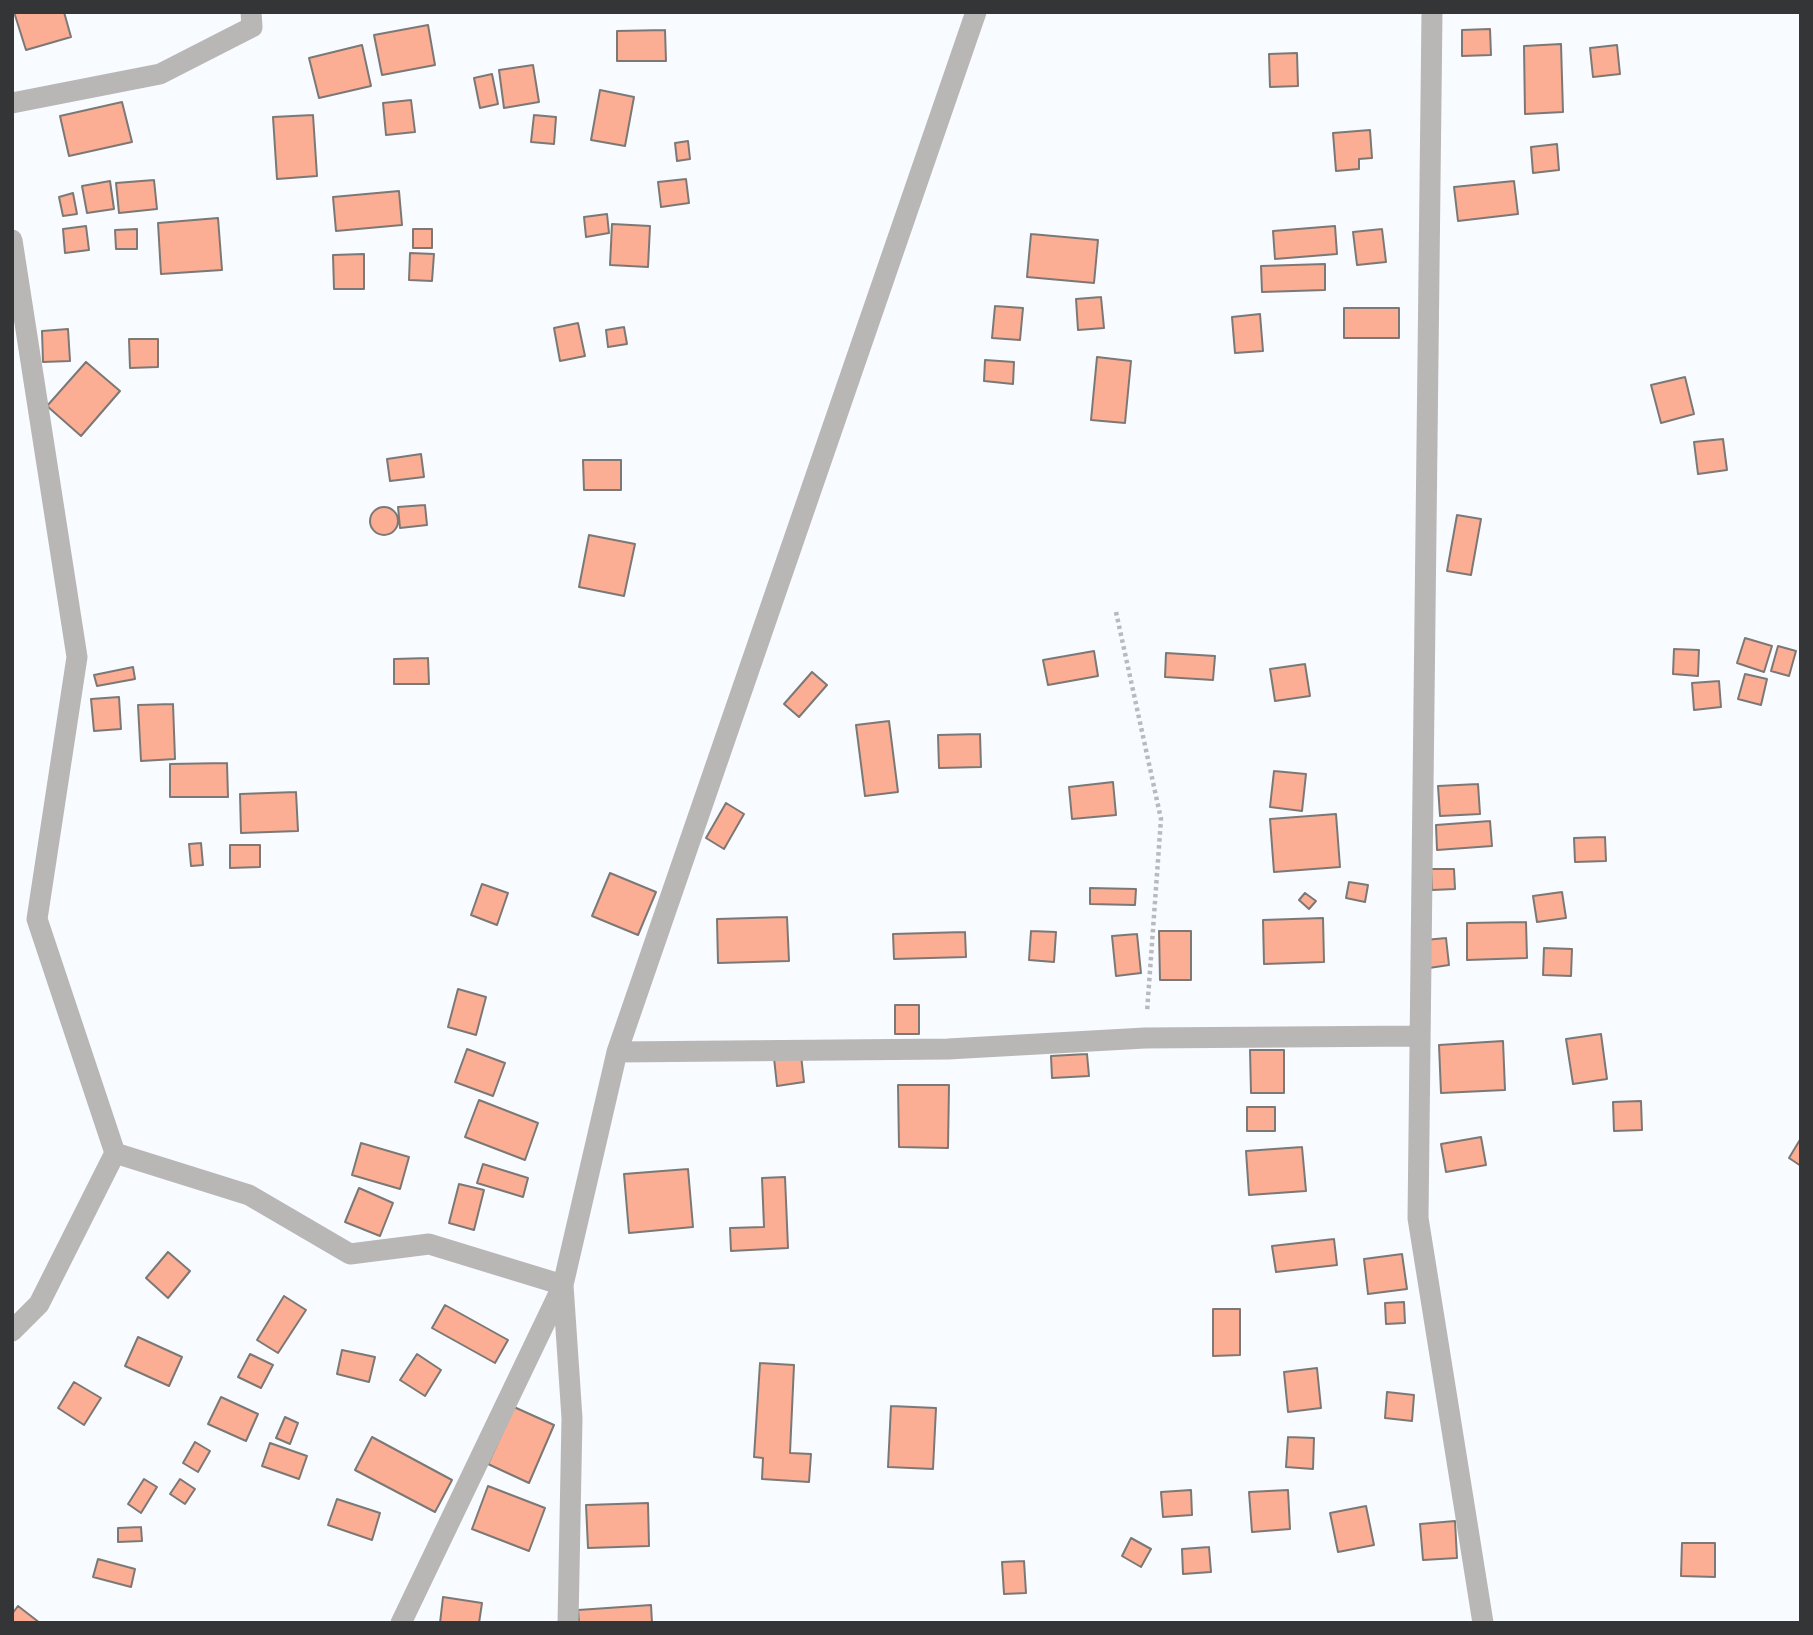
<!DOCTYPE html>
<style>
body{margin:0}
#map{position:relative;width:1813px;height:1635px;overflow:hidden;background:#f8fbff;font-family:"DM Sans",sans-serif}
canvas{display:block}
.frame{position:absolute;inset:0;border:14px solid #343537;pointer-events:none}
</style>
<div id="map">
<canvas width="1813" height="1635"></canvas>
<div class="frame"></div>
</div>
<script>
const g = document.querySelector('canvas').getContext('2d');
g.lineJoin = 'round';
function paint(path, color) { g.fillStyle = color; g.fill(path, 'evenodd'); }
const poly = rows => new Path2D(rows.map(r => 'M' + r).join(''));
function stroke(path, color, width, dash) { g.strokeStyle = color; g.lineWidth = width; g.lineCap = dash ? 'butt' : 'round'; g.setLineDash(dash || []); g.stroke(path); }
const building = poly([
 [14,12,64,12,71,37,26,50,14,12],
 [428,25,435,65,382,75,374,35,428,25],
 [1490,29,1491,55,1462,56,1462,30,1490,29],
 [665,30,666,61,617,61,617,31,665,30],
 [1561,44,1563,112,1525,114,1524,46,1561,44],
 [362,45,371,86,319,98,309,58,362,45],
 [1617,45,1620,74,1593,77,1590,48,1617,45],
 [1297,53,1298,86,1270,87,1269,54,1297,53],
 [533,65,539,102,504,108,499,70,533,65],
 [492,74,498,104,480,108,474,78,492,74],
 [600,90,634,97,625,146,591,140,600,90],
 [411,100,415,132,386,135,383,103,411,100],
 [122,102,132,142,69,156,60,116,122,102],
 [313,115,317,176,277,179,273,117,313,115],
 [534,115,556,117,554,144,531,142,534,115],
 [1370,130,1372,158,1359,159,1359,169,1336,171,1333,133,1370,130],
 [688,141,690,159,677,161,675,143,688,141],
 [1557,144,1559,170,1533,173,1531,147,1557,144],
 [686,179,689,203,661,207,658,182,686,179],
 [154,180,157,209,119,213,116,183,154,180],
 [110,181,114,209,87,213,82,186,110,181],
 [1514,181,1518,214,1458,221,1454,187,1514,181],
 [399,191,402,225,336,231,333,197,399,191],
 [73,193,77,214,63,216,59,197,73,193],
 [607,214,609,233,586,237,584,217,607,214],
 [218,218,222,270,161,274,158,223,218,218],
 [612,224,650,226,648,267,610,265,612,224],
 [86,226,89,250,65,253,63,229,86,226],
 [1335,226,1337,254,1275,259,1273,231,1335,226],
 [137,229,137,249,116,249,115,230,137,229],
 [413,229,432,229,432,248,413,248,413,229],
 [1382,229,1386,262,1357,265,1353,232,1382,229],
 [1031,234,1098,240,1094,283,1027,277,1031,234],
 [410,253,434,254,432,281,409,280,410,253],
 [364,254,364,289,334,289,333,255,364,254],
 [1325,264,1325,290,1262,292,1261,266,1325,264],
 [1101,297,1104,328,1078,330,1076,299,1101,297],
 [995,306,1023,308,1020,340,992,338,995,306],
 [1344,308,1399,308,1399,338,1344,338,1344,308],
 [1260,314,1263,351,1235,353,1232,317,1260,314],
 [578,323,585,356,560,361,554,328,578,323],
 [624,327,627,344,608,347,606,330,624,327],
 [68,329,70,361,43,362,42,331,68,329],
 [129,339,158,339,158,367,130,368,129,339],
 [1097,357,1131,361,1125,423,1091,420,1097,357],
 [985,360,1014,362,1013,384,984,381,985,360],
 [86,362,120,391,81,436,47,406,86,362],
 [1685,377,1694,414,1661,423,1651,385,1685,377],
 [1723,439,1727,470,1698,474,1694,442,1723,439],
 [421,454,424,477,390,481,387,459,421,454],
 [583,460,621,460,621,490,584,490,583,460],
 [425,505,427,525,400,528,398,507,425,505],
 '370 521a14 14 0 1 1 28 0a14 14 0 1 1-28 0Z',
 [1457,515,1481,519,1471,575,1447,571,1457,515],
 [589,535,635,544,624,596,579,587,589,535],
 [1745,638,1772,646,1764,672,1737,663,1745,638],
 [1778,646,1796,651,1789,676,1771,671,1778,646],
 [1674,649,1699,650,1698,676,1673,674,1674,649],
 [1094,651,1098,676,1048,685,1043,660,1094,651],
 [1166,653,1215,656,1213,680,1165,677,1166,653],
 [428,658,429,684,394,684,394,659,428,658],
 [1305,664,1310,696,1275,701,1270,669,1305,664],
 [133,667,135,679,97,686,94,675,133,667],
 [812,672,827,685,799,717,784,704,812,672],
 [1745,674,1767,679,1761,705,1738,699,1745,674],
 [1719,681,1721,707,1694,710,1692,683,1719,681],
 [119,697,121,729,94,731,91,699,119,697],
 [173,704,175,759,141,761,138,705,173,704],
 [889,721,898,792,865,796,856,725,889,721],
 [980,734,981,767,939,768,938,735,980,734],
 [227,763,228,797,170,797,170,764,227,763],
 [1274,771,1306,774,1302,811,1270,807,1274,771],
 [1113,782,1116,815,1072,819,1069,787,1113,782],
 [1478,784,1480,814,1440,816,1438,786,1478,784],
 [296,792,298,831,241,833,240,794,296,792],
 [726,803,744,814,724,849,706,838,726,803],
 [1336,814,1340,867,1274,872,1270,819,1336,814],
 [1490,821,1492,846,1437,850,1436,825,1490,821],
 [1605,837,1606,861,1575,862,1574,838,1605,837],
 [201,843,203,865,191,866,189,844,201,843],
 [230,845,260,845,260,867,230,868,230,845],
 [1431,869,1454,869,1455,889,1432,890,1431,869],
 [610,873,656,892,638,935,592,916,610,873],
 [1349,882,1368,885,1365,902,1346,898,1349,882],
 [482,884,508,893,497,925,471,915,482,884],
 [1090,888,1136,889,1135,905,1090,904,1090,888],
 [1562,892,1566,918,1537,922,1533,896,1562,892],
 [1305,893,1316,901,1309,909,1299,900,1305,893],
 [787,917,789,961,718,963,717,919,787,917],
 [1323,918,1324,962,1264,964,1263,920,1323,918],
 [1526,922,1527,958,1467,960,1467,923,1526,922],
 [1031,931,1056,932,1054,962,1029,960,1031,931],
 [1159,931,1191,931,1191,980,1160,980,1159,931],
 [965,932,966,957,894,959,893,934,965,932],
 [1137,934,1141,973,1116,976,1112,936,1137,934],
 [1446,938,1449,965,1429,968,1425,940,1446,938],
 [1544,948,1572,949,1571,976,1543,975,1544,948],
 [458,989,486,997,476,1035,448,1027,458,989],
 [895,1005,919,1005,919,1034,895,1034,895,1005],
 [1601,1034,1607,1079,1573,1084,1566,1039,1601,1034],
 [1503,1041,1505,1090,1441,1093,1439,1045,1503,1041],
 [467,1049,505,1063,493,1096,455,1082,467,1049],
 [1250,1050,1284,1050,1284,1093,1251,1093,1250,1050],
 [1087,1054,1089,1076,1052,1078,1051,1056,1087,1054],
 [801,1055,804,1082,777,1086,774,1058,801,1055],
 [898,1085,949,1085,948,1148,899,1147,898,1085],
 [479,1100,538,1123,525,1160,465,1137,479,1100],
 [1641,1101,1642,1130,1614,1131,1613,1102,1641,1101],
 [1247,1107,1275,1107,1275,1131,1247,1131,1247,1107],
 [1481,1137,1486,1165,1446,1172,1441,1144,1481,1137],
 [1801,1138,1801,1166,1789,1158,1801,1138],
 [361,1143,409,1157,400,1189,352,1175,361,1143],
 [1302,1147,1306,1191,1249,1195,1246,1151,1302,1147],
 [483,1164,528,1178,523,1197,477,1183,483,1164],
 [688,1169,693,1227,629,1233,624,1174,688,1169],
 [785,1177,788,1248,731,1251,730,1228,764,1227,762,1178,785,1177],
 [459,1184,484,1190,474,1230,449,1223,459,1184],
 [359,1188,393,1203,380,1236,345,1222,359,1188],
 [1334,1239,1337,1265,1276,1272,1272,1246,1334,1239],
 [168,1252,190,1271,168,1298,146,1278,168,1252],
 [1402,1254,1407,1289,1368,1294,1364,1259,1402,1254],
 [284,1296,306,1310,278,1353,257,1340,284,1296],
 [1404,1302,1405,1323,1386,1324,1385,1303,1404,1302],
 [445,1305,508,1340,495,1363,432,1328,445,1305],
 [1213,1309,1240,1309,1240,1355,1213,1356,1213,1309],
 [138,1337,182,1357,169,1386,125,1366,138,1337],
 [342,1350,375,1357,369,1382,337,1374,342,1350],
 [250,1354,273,1365,261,1388,238,1377,250,1354],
 [417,1354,441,1370,425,1396,400,1380,417,1354],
 [760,1363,794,1365,790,1453,811,1454,809,1482,762,1479,763,1458,754,1457,760,1363],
 [1317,1368,1321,1408,1288,1412,1284,1372,1317,1368],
 [74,1382,101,1398,84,1425,58,1408,74,1382],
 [1387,1392,1414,1395,1412,1421,1385,1418,1387,1392],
 [221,1397,258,1414,246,1441,208,1424,221,1397],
 [891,1406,936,1408,933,1469,888,1467,891,1406],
 [514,1407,554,1425,529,1483,488,1464,514,1407],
 [285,1417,298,1423,290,1444,276,1438,285,1417],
 [372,1437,452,1480,435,1512,355,1470,372,1437],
 [1288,1437,1314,1438,1313,1469,1286,1467,1288,1437],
 [195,1442,210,1451,198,1472,183,1463,195,1442],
 [270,1443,307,1456,299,1479,262,1466,270,1443],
 [144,1479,157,1487,141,1513,128,1504,144,1479],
 [180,1479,195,1489,185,1504,170,1494,180,1479],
 [488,1486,545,1508,529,1551,472,1529,488,1486],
 [1191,1490,1192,1515,1163,1517,1161,1492,1191,1490],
 [1288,1490,1290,1529,1252,1532,1249,1492,1288,1490],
 [337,1499,380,1513,372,1540,328,1525,337,1499],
 [648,1503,649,1546,588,1548,586,1505,648,1503],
 [1366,1506,1374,1545,1338,1552,1330,1513,1366,1506],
 [1455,1521,1457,1558,1423,1560,1420,1524,1455,1521],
 [141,1527,142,1541,118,1542,118,1528,141,1527],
 [1131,1538,1151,1549,1141,1567,1122,1556,1131,1538],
 [1682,1543,1715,1543,1715,1577,1681,1576,1682,1543],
 [1209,1547,1211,1572,1183,1574,1182,1549,1209,1547],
 [98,1559,135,1569,131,1587,93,1577,98,1559],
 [1024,1561,1026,1593,1004,1594,1002,1562,1024,1561],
 [443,1597,482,1603,479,1623,440,1623,443,1597],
 [651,1605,652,1623,579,1623,578,1610,651,1605],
 [18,1606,40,1623,12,1623,12,1614,18,1606]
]);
paint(building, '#fbae93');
stroke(building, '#7c7876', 2);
stroke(poly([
 [1116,612,1161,819,1147,1012]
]), '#b8babe', 4.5, [3.5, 3.5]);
stroke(poly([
 [1432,12,1418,1218,1483,1623],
 [12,103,160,74,252,27,251,12],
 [12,240,77,657,37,919,115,1153,39,1304,12,1331],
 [617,1052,948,1049,1145,1038,1419,1036],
 [115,1153,249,1195,350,1254,429,1244,563,1285,572,1418,568,1623],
 [401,1623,563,1285,617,1052,976,12]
]), '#b8b7b5', 21);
</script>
